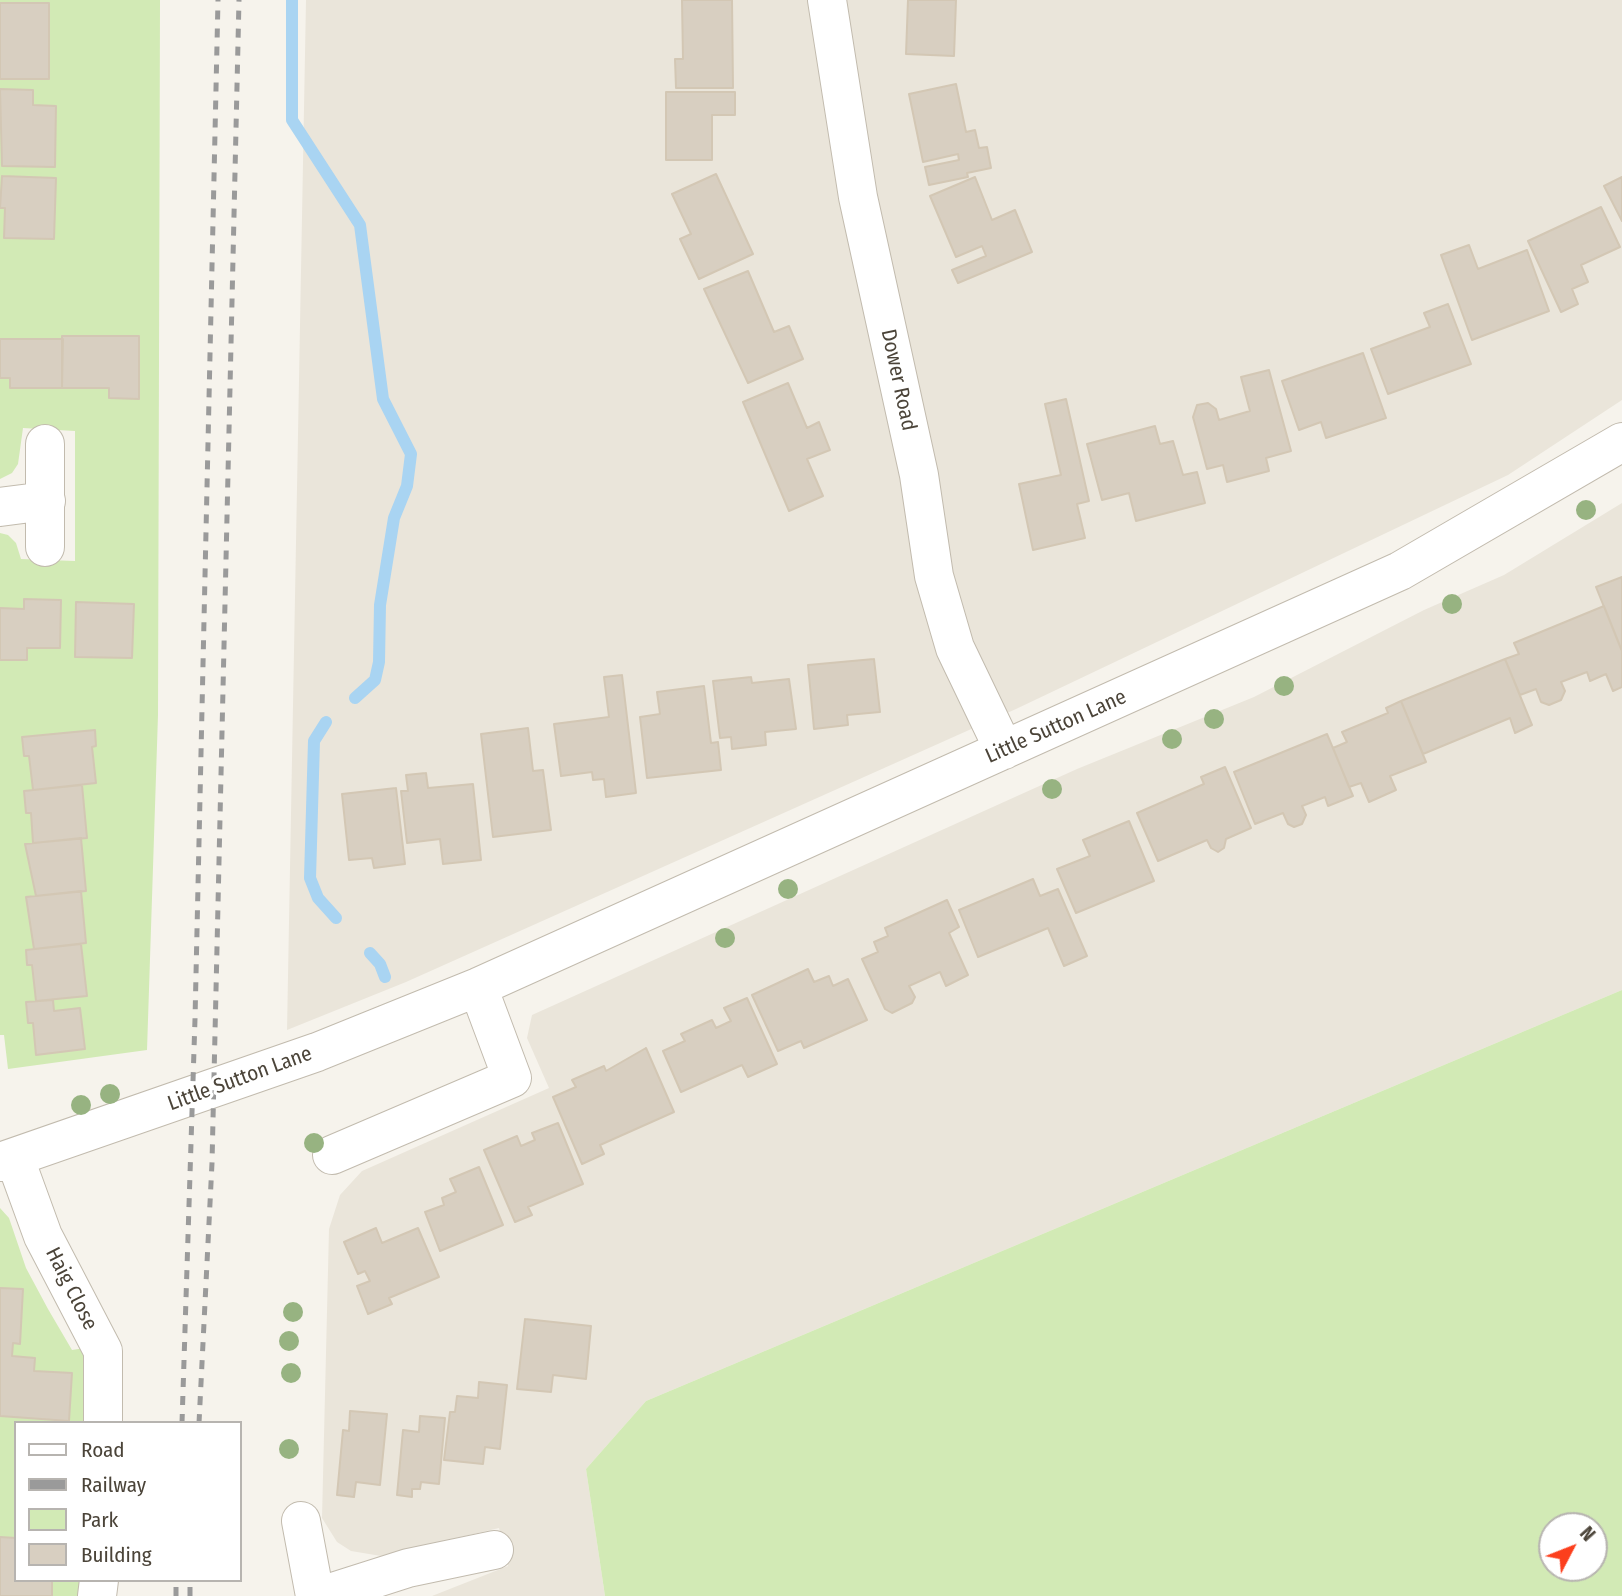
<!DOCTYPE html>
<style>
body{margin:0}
#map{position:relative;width:1622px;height:1596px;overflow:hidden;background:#f6f3ec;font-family:"Fira Sans Condensed",sans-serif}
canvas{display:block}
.legend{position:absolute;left:14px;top:1421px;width:228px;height:161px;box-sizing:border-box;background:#fff;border:2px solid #b7b4b0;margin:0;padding:9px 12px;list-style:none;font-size:21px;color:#4b4439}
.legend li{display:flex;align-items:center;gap:14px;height:35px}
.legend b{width:35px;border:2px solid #b7b4b0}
.north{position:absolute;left:1538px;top:1512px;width:70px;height:70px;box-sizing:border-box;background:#fff;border:2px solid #b7b4b0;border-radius:50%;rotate:48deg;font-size:19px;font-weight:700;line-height:28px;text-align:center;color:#4b4439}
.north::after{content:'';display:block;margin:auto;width:24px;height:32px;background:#fc3f1d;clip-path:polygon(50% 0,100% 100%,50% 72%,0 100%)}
</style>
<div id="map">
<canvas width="1622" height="1596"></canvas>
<ul class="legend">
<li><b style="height:9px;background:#fff"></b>Road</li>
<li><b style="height:9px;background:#9a9a9a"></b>Railway</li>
<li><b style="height:19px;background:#d2eab5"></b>Park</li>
<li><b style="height:19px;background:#d8cfc1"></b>Building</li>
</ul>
<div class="north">N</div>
</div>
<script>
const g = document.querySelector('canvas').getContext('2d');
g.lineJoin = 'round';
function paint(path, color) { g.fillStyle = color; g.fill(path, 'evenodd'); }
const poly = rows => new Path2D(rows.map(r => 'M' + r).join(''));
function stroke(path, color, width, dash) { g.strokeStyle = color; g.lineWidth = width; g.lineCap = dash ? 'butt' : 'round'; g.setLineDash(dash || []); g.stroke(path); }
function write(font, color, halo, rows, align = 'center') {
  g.font = font + ' "Fira Sans Condensed",sans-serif'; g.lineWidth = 6; g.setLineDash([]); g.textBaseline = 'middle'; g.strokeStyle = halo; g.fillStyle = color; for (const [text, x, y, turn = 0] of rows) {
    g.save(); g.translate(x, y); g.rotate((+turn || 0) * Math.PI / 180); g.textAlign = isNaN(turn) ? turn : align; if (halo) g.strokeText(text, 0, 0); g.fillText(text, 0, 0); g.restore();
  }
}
paint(poly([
 [306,0,1622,0,1622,400,1508,475,1016,709,406,982,287,1030],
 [1622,503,1622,990,646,1401,586,1469,605,1596,432,1596,508,1566,499,1528,381,1556,351,1551,337,1542,322,1518,329,1229,340,1195,362,1171,549,1088,527,1038,532,1015,1077,769,1254,697,1424,610,1504,575]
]), '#eae5da');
paint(poly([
 [0,0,160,0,158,715,147,1050,8,1069,4,1035,0,1035,0,533,8,535,16,543,21,559,75,561,75,431,23,428,18,464,12,473,0,479],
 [1622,990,1622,1596,605,1596,586,1469,646,1401],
 [1552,1526,1594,1526,1594,1568,1552,1568],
 [0,1208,9,1218,26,1268,48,1309,72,1350,85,1348,88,1423,16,1423,16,1580,80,1580,79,1596,0,1596]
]), '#d2eab5');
stroke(poly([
 [292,0,292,120,360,225,383,399,411,454,407,486,394,518,380,605,379,662,375,680,355,698],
 [326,722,314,741,310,878,318,898,336,918],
 [370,953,380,964,385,977]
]), '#a9d4f2', 12);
const building = poly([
 [682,0,732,0,733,88,676,88,675,59,683,59,682,0],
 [908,0,956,0,954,56,906,54,908,0],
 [0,3,49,3,49,79,0,79,0,3],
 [956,84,966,132,975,130,979,148,987,147,991,168,967,173,968,177,929,185,925,167,959,160,958,154,923,162,909,94,956,84],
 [0,89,33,90,33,105,56,106,55,167,2,166,0,89],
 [666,92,735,92,735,115,712,115,712,160,666,160,666,92],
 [716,174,753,254,699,279,680,239,691,234,672,194,716,174],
 [2,176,56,178,54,239,4,238,5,208,0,208,2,176],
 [975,177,992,220,1015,210,1032,252,958,283,952,270,986,256,982,246,956,257,930,196,975,177],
 [1622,177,1622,221,1604,186,1622,177],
 [1601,207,1620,247,1581,265,1588,282,1572,289,1578,304,1561,312,1528,241,1601,207],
 [1469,245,1478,269,1527,250,1549,311,1472,340,1441,255,1469,245],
 [748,271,774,332,789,326,803,359,748,383,704,289,748,271],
 [1448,304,1471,364,1388,394,1371,349,1430,327,1424,313,1448,304],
 [62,336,139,336,139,399,109,398,109,388,62,388,62,336],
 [0,339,63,339,62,388,10,388,10,378,0,378,0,339],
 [1363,353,1386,418,1326,438,1321,422,1299,430,1282,381,1363,353],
 [1269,370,1291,451,1266,458,1269,471,1227,482,1223,465,1207,469,1193,417,1197,405,1208,403,1216,409,1219,420,1250,411,1241,377,1269,370],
 [788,383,807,428,819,422,830,450,807,459,823,496,789,511,743,402,788,383],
 [1066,399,1089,501,1077,504,1085,538,1033,550,1019,484,1061,475,1045,404,1066,399],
 [1155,426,1160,444,1173,441,1183,475,1197,472,1205,503,1136,521,1129,493,1102,500,1087,444,1155,426],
 [1622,577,1622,648,1621,649,1596,587,1622,577],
 [24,599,61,600,60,648,27,648,27,660,0,660,0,608,24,609,24,599],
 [76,602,134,604,132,658,75,657,76,602],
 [1604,606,1622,651,1622,687,1613,691,1606,674,1590,681,1587,672,1561,682,1565,691,1561,700,1549,705,1541,702,1536,689,1520,695,1505,659,1519,654,1514,643,1604,606],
 [874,659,880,712,847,715,848,725,814,729,808,665,874,659],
 [1505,659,1532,725,1515,733,1510,718,1423,754,1401,701,1505,659],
 [622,675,636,793,606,797,604,779,593,780,592,772,561,776,554,724,609,717,604,677,622,675],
 [751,677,752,683,789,679,796,729,765,732,766,745,732,749,731,737,720,738,713,681,751,677],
 [704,686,711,743,718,742,721,770,647,778,640,717,660,714,657,692,704,686],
 [1401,701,1426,762,1390,776,1396,790,1369,802,1361,783,1349,787,1333,748,1347,742,1342,732,1388,713,1386,708,1401,701],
 [528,728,533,771,543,770,551,830,493,837,481,734,528,728],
 [95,730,96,746,92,747,96,783,33,790,29,756,24,756,22,737,95,730],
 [1327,734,1353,796,1328,806,1325,797,1302,806,1306,815,1302,824,1294,827,1288,824,1283,813,1255,824,1234,772,1327,734],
 [1225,767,1251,828,1226,839,1224,848,1218,852,1211,848,1207,840,1158,861,1137,813,1204,784,1201,777,1225,767],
 [426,773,428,788,473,784,481,860,443,864,440,839,407,843,401,791,408,791,406,775,426,773],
 [82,785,87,838,33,843,31,813,26,813,24,791,82,785],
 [396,788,405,864,374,868,372,858,349,860,342,794,396,788],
 [1129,821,1154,881,1076,913,1057,869,1090,856,1083,840,1129,821],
 [81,838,86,891,36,896,25,844,81,838],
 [1033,879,1040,896,1058,889,1087,956,1064,966,1048,928,978,957,959,910,1033,879],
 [81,891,86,943,34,949,26,897,81,891],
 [947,900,959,927,949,933,968,975,946,986,940,972,909,986,915,997,912,1003,892,1013,885,1009,862,959,878,952,874,942,888,936,885,928,947,900],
 [81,944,87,996,36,1001,32,965,27,965,26,950,81,944],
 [808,969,814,982,829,976,833,986,848,979,867,1020,804,1048,801,1041,778,1051,752,995,808,969],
 [747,998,777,1064,748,1077,742,1065,681,1092,663,1051,685,1041,681,1034,712,1020,716,1028,731,1021,724,1008,747,998],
 [53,1000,54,1011,80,1008,85,1049,36,1055,33,1023,28,1023,26,1002,53,1000],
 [646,1048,674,1112,600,1145,604,1154,582,1164,553,1097,576,1087,572,1080,604,1066,606,1071,646,1048],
 [558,1123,583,1184,528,1207,532,1215,515,1222,484,1150,517,1136,521,1146,535,1140,532,1133,558,1123],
 [479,1167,503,1225,440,1251,425,1212,444,1205,442,1198,456,1192,450,1179,479,1167],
 [376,1228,382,1243,418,1228,439,1277,389,1298,392,1304,368,1314,357,1286,370,1281,365,1271,358,1274,344,1242,376,1228],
 [0,1288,23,1289,20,1344,13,1343,12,1356,35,1358,34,1371,72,1373,69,1421,0,1416,0,1288],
 [525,1319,591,1326,586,1379,553,1375,551,1392,517,1389,525,1319],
 [479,1382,507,1385,500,1449,485,1447,483,1464,444,1460,450,1412,455,1412,457,1396,478,1398,479,1382],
 [350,1411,387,1414,380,1485,356,1482,354,1497,337,1495,343,1430,349,1431,350,1411],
 [420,1416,445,1418,439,1484,421,1482,420,1489,412,1489,412,1497,397,1495,403,1430,419,1432,420,1416],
 [0,1537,16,1538,16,1580,52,1580,52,1596,0,1596,0,1537]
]);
paint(building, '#d8cfc1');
stroke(building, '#d3c7b4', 2);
const minor = poly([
 [827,0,858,197,919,475,934,576,955,648,1004,750],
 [0,507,46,501],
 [45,547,45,444],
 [332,1155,512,1078,478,987],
 [15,1159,43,1236,103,1351,103,1423],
 [0,1162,317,1052,478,987,1400,571,1622,442],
 [301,1521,315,1596],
 [97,1596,99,1580],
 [320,1596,408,1568,494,1550]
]);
stroke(minor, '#c2bbae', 40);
stroke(minor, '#fff', 38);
stroke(poly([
 [182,1423,195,1019,218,0],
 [199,1423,212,1163,239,0],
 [176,1596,176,1580],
 [190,1596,190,1580]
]), '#9a9a9a', 5, [9, 9]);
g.fillStyle = '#97b381';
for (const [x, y] of [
 [1586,510],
 [1452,604],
 [1284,686],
 [1214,719],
 [1172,739],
 [1052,789],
 [788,889],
 [725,938],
 [110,1094],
 [81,1105],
 [314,1143],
 [293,1312],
 [289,1341],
 [291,1373],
 [289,1449]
]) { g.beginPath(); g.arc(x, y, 10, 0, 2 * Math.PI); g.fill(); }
write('21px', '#4b4439', '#fff', [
 ["Dower Road",898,380,78],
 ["Little Sutton Lane",1056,727,-24],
 ["Little Sutton Lane",240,1079,-20],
 ["Haig Close",71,1289,63]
]);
</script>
